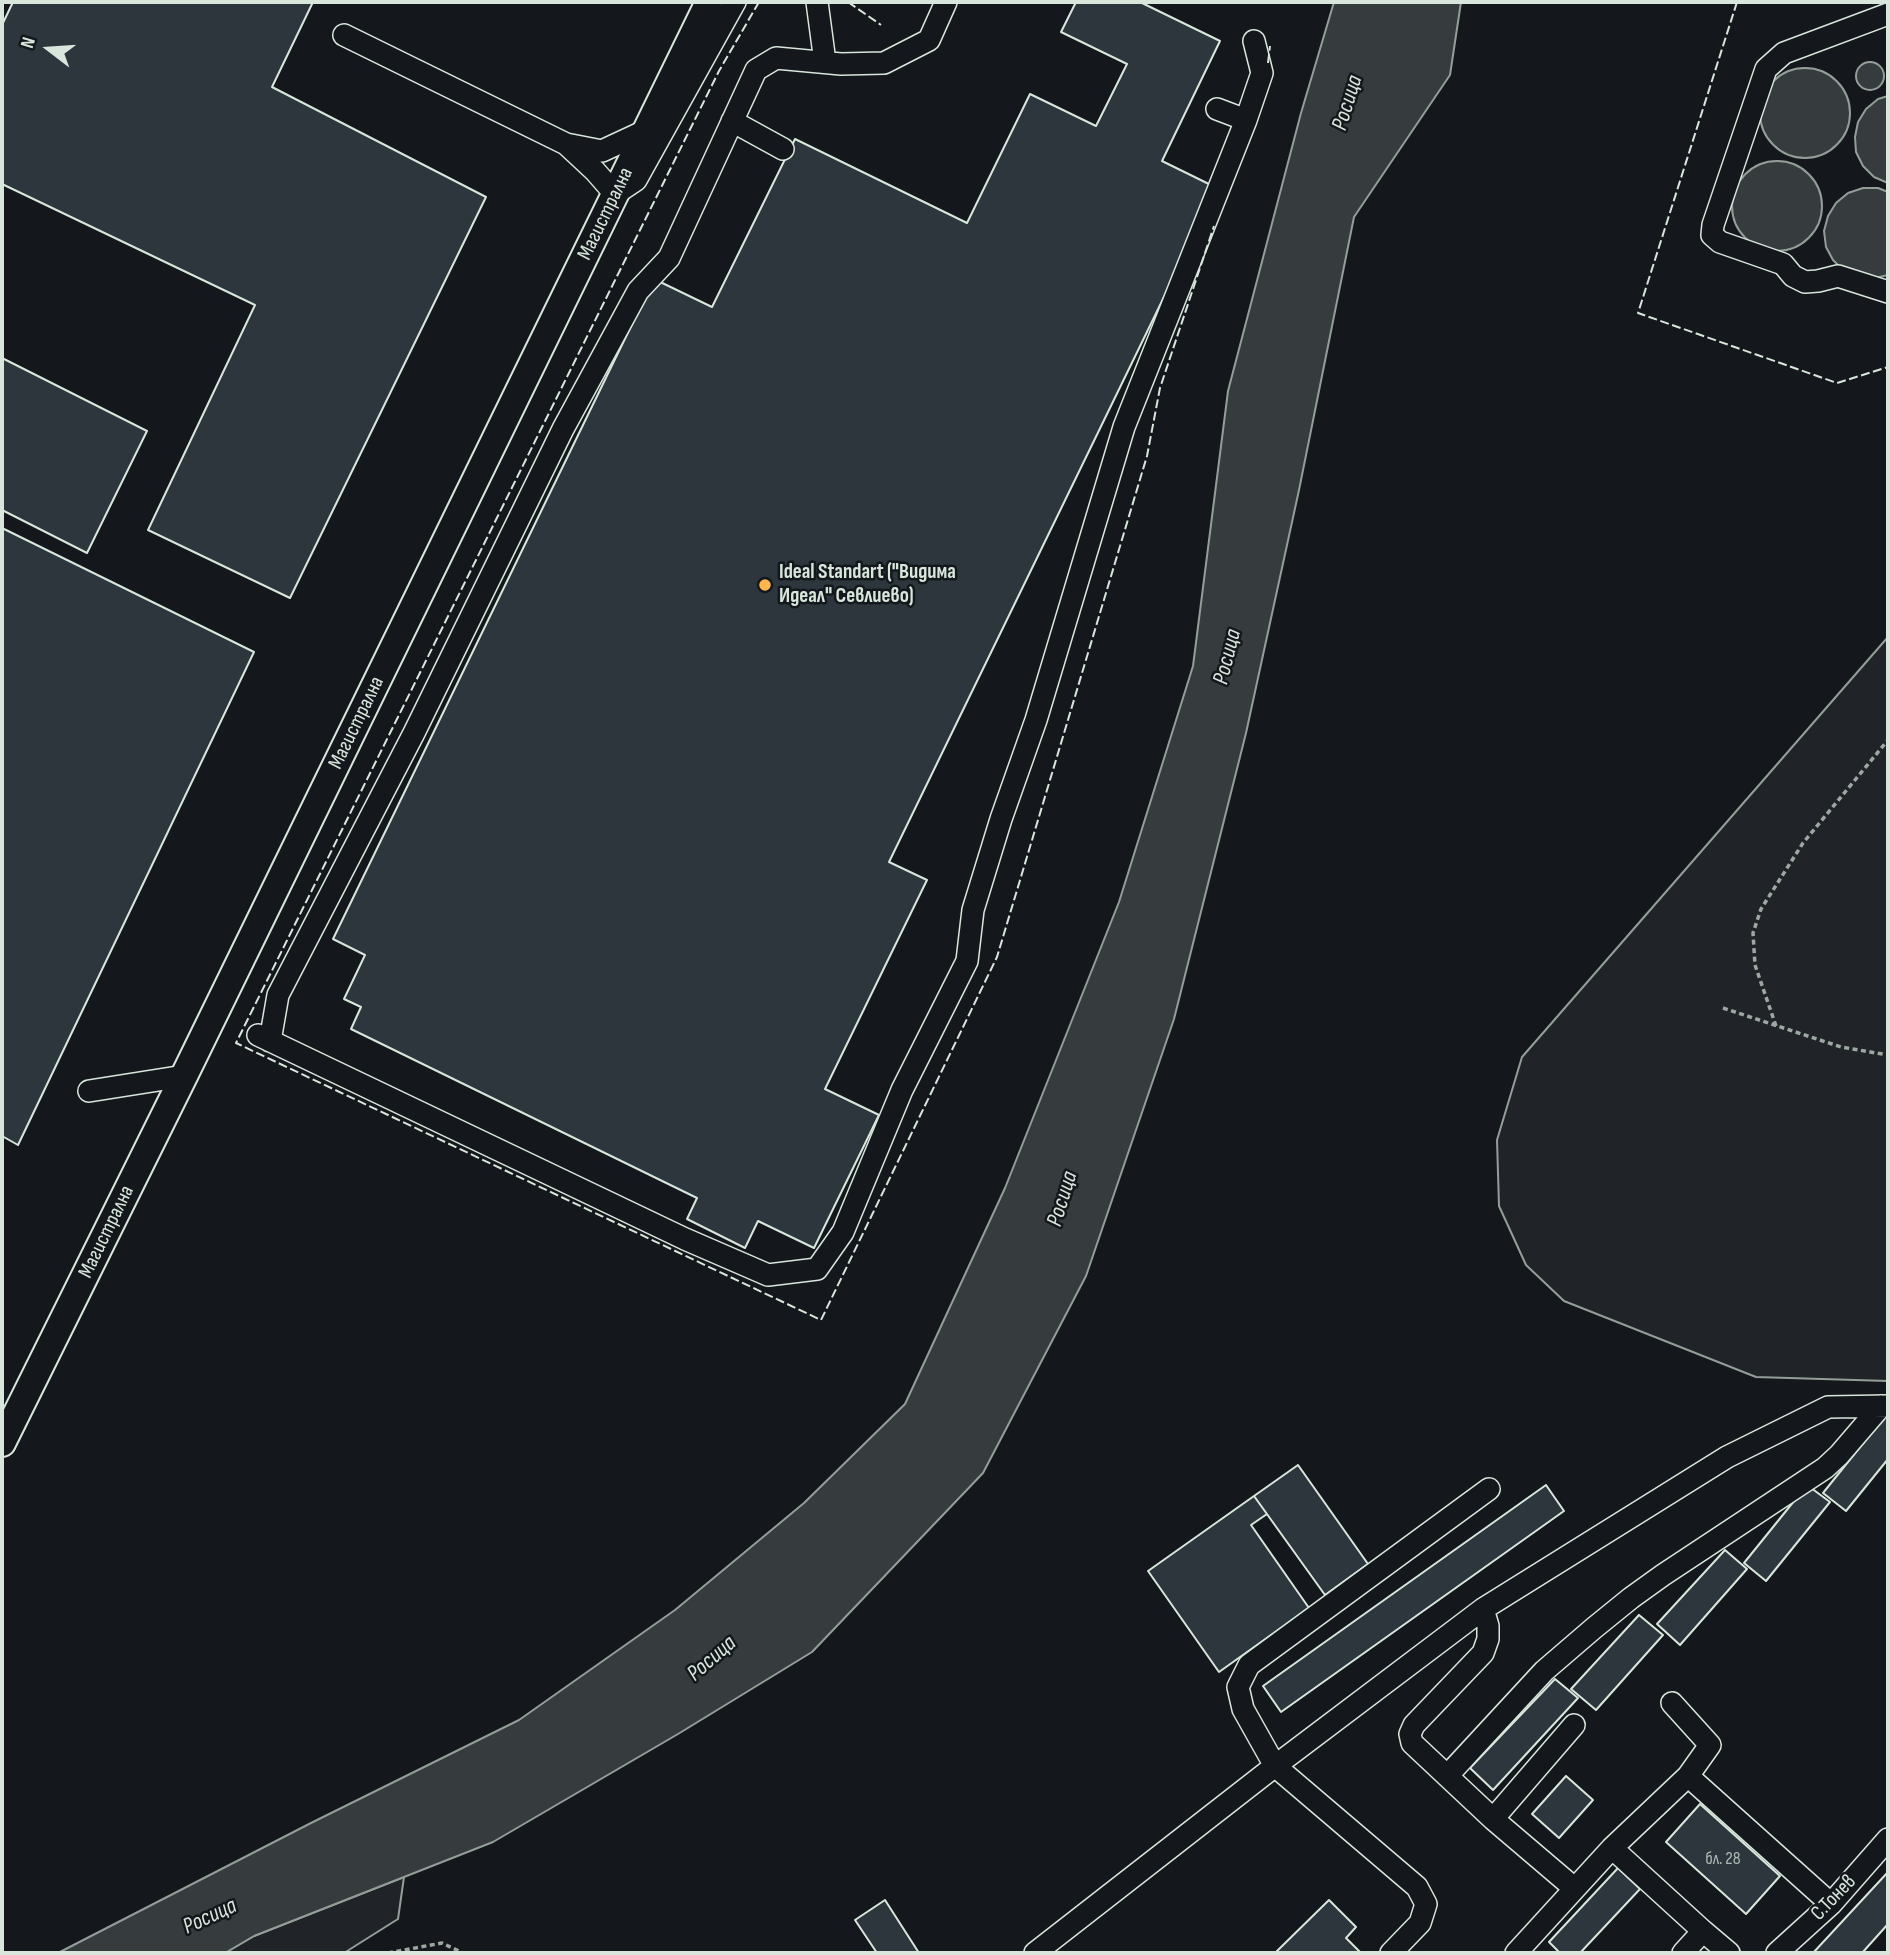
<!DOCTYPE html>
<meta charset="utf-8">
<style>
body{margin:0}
#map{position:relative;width:1890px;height:1955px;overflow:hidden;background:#14181c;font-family:"Sofia Sans Condensed",sans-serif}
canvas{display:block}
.frame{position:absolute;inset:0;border:4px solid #d8e6dc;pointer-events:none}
.north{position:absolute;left:14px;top:14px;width:70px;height:70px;-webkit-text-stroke:5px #14181c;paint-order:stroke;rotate:287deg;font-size:19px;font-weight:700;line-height:28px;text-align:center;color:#d8e6dc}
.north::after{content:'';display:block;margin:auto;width:24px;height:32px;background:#d8e6dc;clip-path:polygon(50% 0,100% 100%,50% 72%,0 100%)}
</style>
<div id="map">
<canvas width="1890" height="1955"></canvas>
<div class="frame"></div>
<div class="north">N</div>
</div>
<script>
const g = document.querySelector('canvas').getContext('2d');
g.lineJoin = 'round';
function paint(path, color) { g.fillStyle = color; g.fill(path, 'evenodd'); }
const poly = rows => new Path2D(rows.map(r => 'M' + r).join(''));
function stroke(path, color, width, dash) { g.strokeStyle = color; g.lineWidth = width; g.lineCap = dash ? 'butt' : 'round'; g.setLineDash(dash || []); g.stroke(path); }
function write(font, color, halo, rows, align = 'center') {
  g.font = font + ' "Sofia Sans Condensed",sans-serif'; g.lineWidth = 5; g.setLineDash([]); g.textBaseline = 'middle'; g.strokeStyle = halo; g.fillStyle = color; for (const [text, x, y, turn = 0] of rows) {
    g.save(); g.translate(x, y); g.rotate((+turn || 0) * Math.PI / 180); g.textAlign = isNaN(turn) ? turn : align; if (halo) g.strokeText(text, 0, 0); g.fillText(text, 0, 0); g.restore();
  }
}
const green = poly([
 [1888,637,1888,1381,1756,1377,1564,1301,1526,1265,1499,1206,1497,1140,1522,1057,1888,637],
 [404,1877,398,1919,344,1953,225,1953,254,1936,404,1877]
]);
paint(green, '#202428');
stroke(green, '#939e99', 2);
const water = poly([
 [1334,2,1461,2,1450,75,1354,217,1299,490,1246,733,1174,1019,1086,1276,983,1473,812,1652,678,1734,493,1842,254,1936,225,1953,58,1953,311,1823,519,1720,675,1610,804,1503,905,1404,1005,1188,1119,902,1193,666,1228,391,1301,113,1334,2],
 '1856 76a14 14 0 1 1 28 0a14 14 0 1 1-28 0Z',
 '1760 113a45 45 0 1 1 90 0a45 45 0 1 1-90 0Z',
 [1888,96,1888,183,1874,177,1863,166,1856,152,1855,137,1858,122,1866,109,1878,99,1888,96],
 '1732 206a45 45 0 1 1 90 0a45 45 0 1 1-90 0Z',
 [1863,188,1878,188,1888,192,1888,275,1871,279,1844,271,1833,260,1826,247,1824,231,1828,216,1836,203,1848,193,1863,188]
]);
paint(water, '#363b3e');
stroke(water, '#939e99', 2);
const building = poly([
 [13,2,313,2,272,87,486,197,290,598,148,530,255,305,2,184,2,25,13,2],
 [1076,2,1140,2,1220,41,1162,161,1217,188,889,862,927,880,825,1089,879,1115,814,1248,758,1221,745,1248,687,1219,697,1198,351,1029,361,1007,344,999,365,955,333,939,654,279,712,307,795,139,967,223,1030,94,1096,126,1127,64,1061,32,1076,2],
 [2,358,147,431,87,553,2,510,2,358],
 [2,528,254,652,18,1145,2,1136,2,528],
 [1885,1416,1888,1418,1888,1459,1846,1511,1823,1493,1885,1416],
 [1298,1465,1368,1564,1325,1595,1254,1496,1298,1465],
 [1546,1485,1564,1511,1281,1712,1263,1686,1546,1485],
 [1807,1485,1830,1502,1766,1581,1744,1563,1807,1485],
 [1254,1496,1267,1514,1251,1525,1309,1608,1219,1672,1148,1571,1254,1496],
 [1725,1550,1747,1569,1680,1645,1657,1624,1725,1550],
 [1639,1615,1663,1635,1596,1710,1571,1689,1639,1615],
 [1555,1679,1578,1698,1493,1790,1470,1768,1555,1679],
 [1566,1776,1593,1800,1559,1838,1532,1814,1566,1776],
 [1700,1804,1780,1876,1746,1914,1666,1842,1700,1804],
 [1618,1868,1640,1889,1580,1953,1560,1953,1549,1942,1618,1868],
 [1888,1872,1888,1924,1862,1953,1813,1953,1888,1872],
 [885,1900,919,1953,877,1953,855,1920,885,1900],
 [1329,1900,1356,1927,1346,1938,1361,1953,1275,1953,1329,1900]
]);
paint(building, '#2c363c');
stroke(building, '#d8e6dc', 2);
const minor = poly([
 [817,2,825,62],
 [1888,14,1784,53,1766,69,1713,225,1712,235,1720,242,1783,264,1793,276,1805,282,1818,281,1838,276,1888,292],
 [344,35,566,144,602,151,645,131],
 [1217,109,1246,120],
 [732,121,783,149],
 [566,144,595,171,615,194,636,180,735,2],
 [258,1035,685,1239,768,1275,817,1269,843,1232,902,1090,967,961,973,910,1001,819,1036,720,1124,427,1246,120,1262,73,1254,41],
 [270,1041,278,995,414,733,563,429,638,291,669,258,756,70,776,58,841,64,884,63,929,40,946,2],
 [89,1091,184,1076],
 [1483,1609,1488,1626,1488,1639,1483,1653,1414,1725,1410,1734,1412,1743,1493,1819,1574,1888],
 [1447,1776,1544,1671,1594,1628,1631,1598,1663,1575,1825,1468,1839,1455,1881,1406],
 [1688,1776,1831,1904],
 [1493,1819,1574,1725],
 [1612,1848,1703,1931],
 [1035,1953,1275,1766,1483,1609,1727,1457,1828,1407,1888,1406],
 [1391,1953,1420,1923,1426,1904,1417,1887,1275,1766,1243,1709,1238,1687,1249,1665,1489,1489],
 [1516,1953,1612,1848,1688,1776,1710,1745,1672,1703],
 [1683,1953,1703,1931,1729,1953],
 [1777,1953,1831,1904,1888,1839]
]);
const major = poly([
 [2,1443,184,1076,709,2]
]);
stroke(minor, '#d8e6dc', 24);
stroke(major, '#d8e6dc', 30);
stroke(poly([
 [1723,1008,1841,1047,1888,1055],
 [1776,1026,1755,965,1753,933,1761,909,1803,843,1888,740],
 [388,1953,442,1943,463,1953]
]), '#9da8a2', 3.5, [5, 3.5]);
stroke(minor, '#14181c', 21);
stroke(major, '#14181c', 26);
stroke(poly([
 [759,2,719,71,236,1043,821,1320,997,957,1147,456,1160,388,1214,226],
 [848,2,881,25],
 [1737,2,1638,313,1837,383,1888,367],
 [1268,63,1270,46]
]), '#d8e6dc', 2, [9, 3.5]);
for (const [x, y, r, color] of [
 [765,585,7,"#ffb74d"]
]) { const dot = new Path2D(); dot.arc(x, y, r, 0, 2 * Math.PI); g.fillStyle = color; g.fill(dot); stroke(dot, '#14181c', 2.5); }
write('18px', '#adbab4', null, [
 ["бл. 28",1723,1859]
]);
write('21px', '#d8e6dc', '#14181c', [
 ["Магистрална",606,214,-64],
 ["Магистрална",357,723,-64],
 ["Магистрална",107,1232,-64],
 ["С.Тонев",1834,1898,-46]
]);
write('bold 21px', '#d8e6dc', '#14181c', [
 ["Ideal Standart (\"Видима",779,573],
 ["Идеал\" Севлиево)",779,597]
], 'left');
write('italic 23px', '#d8e6dc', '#14181c', [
 ["Росица",1348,103,-73],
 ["Росица",1228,657,-76],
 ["Росица",1063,1199,-73],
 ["Росица",712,1659,-41],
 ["Росица",210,1917,-25]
]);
</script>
